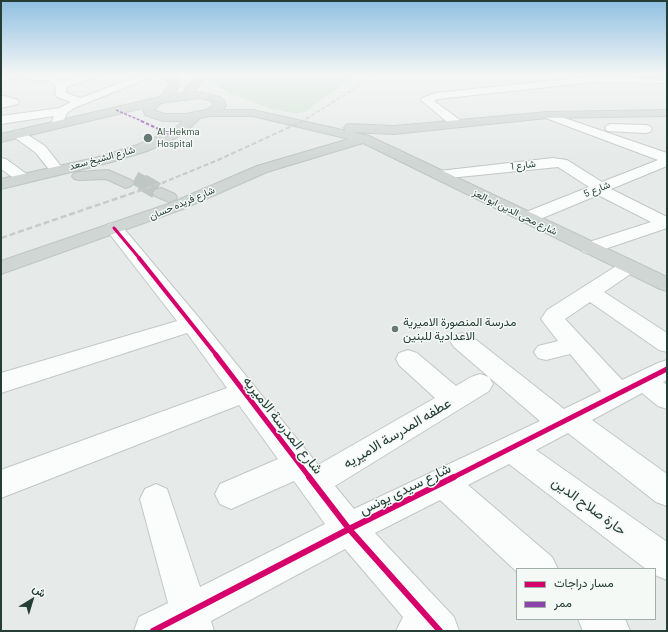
<!DOCTYPE html>
<meta charset="utf-8">
<style>
body{margin:0}
#map{position:relative;width:668px;height:632px;overflow:hidden;background:#e6eae8;font-family:Barlow,Vazirmatn,sans-serif}
canvas{display:block}
.frame{position:absolute;inset:0;border:2px solid #243d35;pointer-events:none}
.legend{position:absolute;left:516px;top:568px;width:140px;height:52px;box-sizing:border-box;background:#f4f9f6;border:1px solid #a1aea9;margin:0;padding:5px 7px;list-style:none;font-size:12px;color:#243d35}
.legend li{display:flex;align-items:center;gap:8px;height:20px}
.legend b{width:20px;border:1px solid #a1aea9}
.north{position:absolute;left:12px;top:580px;width:40px;height:40px;-webkit-text-stroke:3px #f4f9f6;paint-order:stroke;rotate:38deg;font-size:11px;font-weight:700;line-height:16px;text-align:center;color:#243d35}
.north::after{content:'';display:block;margin:auto;width:14px;height:18px;background:#243d35;clip-path:polygon(50% 0,100% 100%,50% 72%,0 100%)}
</style>
<div id="map">
<canvas width="668" height="632"></canvas>
<div class="frame"></div>
<ul class="legend">
<li><b style="height:5px;background:#d6006c"></b>مسار دراجات</li>
<li><b style="height:5px;background:#8e44ad"></b>ممر</li>
</ul>
<div class="north">ش</div>
</div>
<script>
const g = document.querySelector('canvas').getContext('2d');
g.lineJoin = 'round';
function paint(path, color) { g.fillStyle = color; g.fill(path, 'evenodd'); }
const poly = rows => new Path2D(rows.map(r => 'M' + r).join(''));
function stroke(path, color, width, dash) { g.strokeStyle = color; g.lineWidth = width; g.lineCap = dash ? 'butt' : 'round'; g.setLineDash(dash || []); g.stroke(path); }
function write(font, color, halo, rows, align = 'center') {
  g.font = font + ' Barlow,Vazirmatn,sans-serif'; g.lineWidth = 3; g.setLineDash([]); g.textBaseline = 'middle'; g.strokeStyle = halo; g.fillStyle = color; for (const [text, x, y, turn = 0] of rows) {
    g.save(); g.translate(x, y); g.rotate((+turn || 0) * Math.PI / 180); g.textAlign = isNaN(turn) ? turn : align; if (halo) g.strokeText(text, 0, 0); g.fillText(text, 0, 0); g.restore();
  }
}
paint(poly([
 [228,74,356,74,305,112,293,113,271,109,231,94,210,81,212,76]
]), '#d0e2d5');
stroke(poly([
 [135,178,144,183]
]), '#bfc7c4', 14, [14, 6]);
stroke(poly([
 [142,182,161,193]
]), '#bfc7c4', 17, [17, 8]);
const minor = poly([
 [7,74,50,74,62,81,88,74,103,74,101,76,66,87,66,93,81,98,143,74,156,74,154,76,74,108,67,113,61,127,57,128,53,127,51,124,54,116,1,124,1,116,60,108,71,102,57,97,55,91,56,86,48,80,33,80,21,77,1,81,1,75,7,74],
 [594,76,667,77,667,83,594,82,438,99,434,101,460,120,462,123,460,126,456,127,452,126,421,100,422,98,436,93,594,76],
 [1,95,18,100,19,102,18,104,1,108,1,95],
 [547,112,667,153,667,166,611,189,667,217,667,228,590,254,583,252,581,248,583,244,651,222,598,195,533,222,527,223,521,222,519,218,521,214,589,187,558,167,439,179,434,178,432,175,434,172,439,171,553,158,567,160,602,182,658,160,543,117,541,115,543,113,547,112],
 [611,124,646,125,650,126,652,129,650,132,646,133,607,131,605,128,607,125,611,124],
 [18,130,22,131,45,146,64,170,62,173,57,174,52,173,35,152,14,137,12,134,14,131,18,130],
 [1,158,6,159,28,175,30,178,28,181,23,182,18,181,1,169,1,158],
 [114,223,120,224,200,319,318,465,435,398,399,365,396,359,399,353,408,350,417,353,456,386,471,377,480,374,489,377,493,384,489,391,335,486,354,509,540,421,454,347,450,341,454,335,462,333,470,335,564,409,601,391,570,354,546,360,538,358,534,352,538,346,558,341,541,319,547,310,621,263,628,261,635,263,638,267,635,271,604,292,667,333,667,352,659,350,590,302,565,319,622,380,658,363,667,360,667,380,663,382,667,385,667,409,658,406,642,393,592,420,667,474,667,506,656,502,568,433,536,450,667,542,667,580,655,575,655,569,646,569,509,464,468,485,552,557,558,569,517,569,517,572,440,500,375,533,454,617,459,631,396,631,403,617,345,549,211,621,214,631,134,631,139,617,168,603,140,499,145,489,156,484,167,489,200,587,325,524,294,481,231,509,220,504,215,494,220,484,278,459,239,405,1,498,1,470,227,388,187,333,1,393,1,373,177,321,105,228,108,224,114,223],
 [578,619,625,619,630,631,583,631,578,619]
]);
const major = poly([
 [157,74,169,74,175,77,180,83,174,94,187,92,184,90,199,74,209,74,193,92,200,92,220,97,225,102,226,106,222,110,253,110,369,136,667,277,667,291,660,289,363,143,267,172,183,209,1,274,1,261,171,203,257,166,349,139,253,116,210,116,200,118,187,131,176,138,147,151,108,163,1,189,1,179,99,157,137,145,168,132,179,125,183,121,163,121,145,115,143,108,1,142,1,134,160,97,167,89,170,83,157,74],
 [200,98,212,101,214,105,206,110,185,114,164,114,154,110,159,104,166,102,200,98],
 [620,74,667,74,667,80,625,77,620,74],
 [667,110,667,116,547,118,394,134,350,132,346,131,344,128,346,125,350,124,394,126,547,112,667,110],
 [108,170,131,180,134,183,131,186,126,188,106,179,79,180,74,179,72,176,74,173,79,172,108,170],
 [161,188,175,194,177,197,175,200,169,202,155,196,153,193,155,190,161,188]
]);
stroke(minor, '#c3c7c5', 2);
stroke(major, '#bec6c3', 2);
paint(minor, '#fbfcfc');
paint(major, '#cfd6d4');
stroke(poly([
 [301,122,354,89,373,74]
]), '#c7cbca', 1.5, [4, 2]);
stroke(poly([
 [162,183,218,160,303,121]
]), '#c7cbca', 2, [5, 2.5]);
stroke(poly([
 [1,238,165,182]
]), '#c7cbca', 2.5, [6, 3]);
stroke(poly([
 [116,110,144,122]
]), '#8e44ad', 1.5, [3, 1.5]);
stroke(poly([
 [141,121,172,135]
]), '#8e44ad', 2, [3.5, 2]);
stroke(poly([
 [114,228,140,259]
]), '#d6006c', 3);
stroke(poly([
 [139,258,217,356]
]), '#d6006c', 4);
stroke(poly([
 [216,355,310,478],
 [452,478,667,369]
]), '#d6006c', 5);
stroke(poly([
 [309,477,349,529,440,631],
 [153,631,349,529,454,477]
]), '#d6006c', 6);
const sky = g.createLinearGradient(0, 0, 0, 162);
sky.addColorStop(0, '#8fc0e1');
sky.addColorStop(0.46, '#f4f6f5');
sky.addColorStop(1, '#f4f6f500');
g.fillStyle = sky;
g.fillRect(0, 0, 668, 162);
for (const [x, y, r, color] of [
 [148,138,5,"#687a74"],
 [395,329,4,"#687a74"]
]) { const dot = new Path2D(); dot.arc(x, y, r, 0, 2 * Math.PI); g.fillStyle = color; g.fill(dot); stroke(dot, '#f4f9f6', 1.5); }
write('10px', '#243d35', '#f4f9f6', [
 ["Al-Hekma",157,132],
 ["Hospital",157,144]
], 'left');
write('10px', '#243d35', '#f4f9f6', [
 ["شارع الشيخ سعد",102,158,-15],
 ["شارع 1",523,165,-7],
 ["شارع 5",597,189,-22],
 ["شارع فريده حسان",182,203,-23],
 ["شارع محى الدين ابو العز",515,212,26]
]);
write('12px', '#243d35', '#f4f9f6', [
 ["مدرسة المنصورة الاميرية",403,322],
 ["الاعدادية للبنين",403,336]
], 'left');
write('14px', '#243d35', '#f4f9f6', [
 ["شارع المدرسة الاميريه",283,425,52],
 ["عطفه المدرسة الاميريه",397,433,-31],
 ["شارع سيدى يونس",405,489,-26],
 ["حارة صلاح الدين",589,506,36]
]);
</script>
